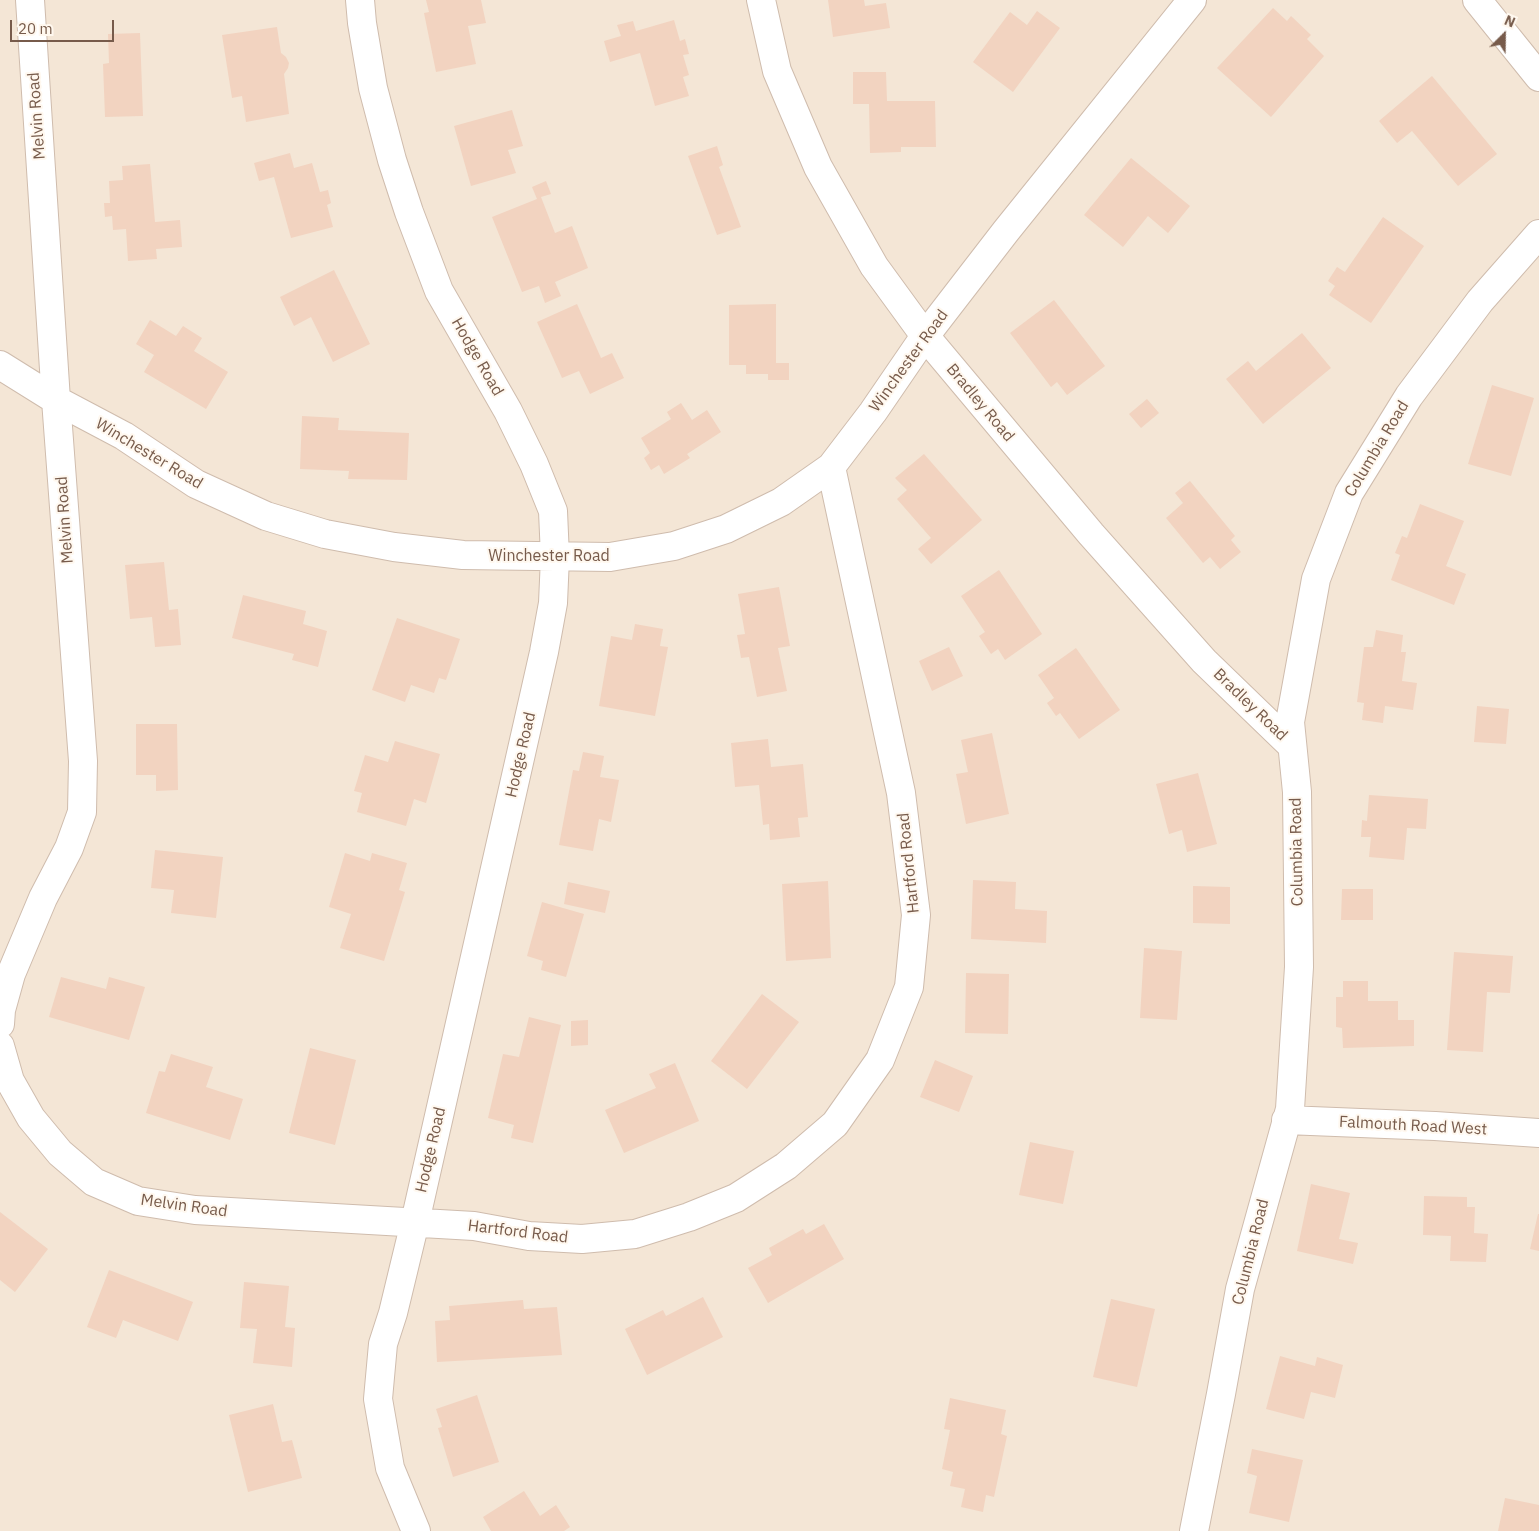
<!DOCTYPE html>
<style>
body{margin:0}
#map{position:relative;width:1539px;height:1531px;overflow:hidden;background:#fdf4e8;font-family:"IBM Plex Sans",sans-serif}
canvas{display:block}
.north{position:absolute;left:1479px;top:10px;width:50px;height:50px;-webkit-text-stroke:4px #fff8ef;paint-order:stroke;rotate:23deg;font-size:14px;font-weight:700;line-height:20px;text-align:center;color:#775b4b}
.north::after{content:'';display:block;margin:auto;width:18px;height:22px;background:#775b4b;clip-path:polygon(50% 0,100% 100%,50% 72%,0 100%)}
.scale{position:absolute;left:10px;top:20px;width:104px;height:22px;box-sizing:border-box;border:2px solid #775b4b;border-top:0;padding-left:6px;font-size:15px;line-height:18px;white-space:nowrap;color:#775b4b;-webkit-text-stroke:4px #fff8ef;paint-order:stroke}
</style>
<div id="map">
<canvas width="1539" height="1531"></canvas>
<div class="north">N</div>
<div class="scale">20 m</div>
</div>
<script>
const g = document.querySelector('canvas').getContext('2d');
g.lineJoin = 'round';
function paint(path, color) { g.fillStyle = color; g.fill(path, 'evenodd'); }
const poly = rows => new Path2D(rows.map(r => 'M' + r).join(''));
function stroke(path, color, width, dash) { g.strokeStyle = color; g.lineWidth = width; g.lineCap = dash ? 'butt' : 'round'; g.setLineDash(dash || []); g.stroke(path); }
function write(font, color, halo, rows, align = 'center') {
  g.font = font + ' "IBM Plex Sans",sans-serif'; g.lineWidth = 4; g.setLineDash([]); g.textBaseline = 'middle'; g.strokeStyle = halo; g.fillStyle = color; for (const [text, x, y, turn = 0] of rows) {
    g.save(); g.translate(x, y); g.rotate((+turn || 0) * Math.PI / 180); g.textAlign = isNaN(turn) ? turn : align; if (halo) g.strokeText(text, 0, 0); g.fillText(text, 0, 0); g.restore();
  }
}
paint(poly([
 [0,0,1539,0,1539,1531,0,1531]
]), '#f4e6d6');
paint(poly([
 [426,0,481,0,486,23,468,26,476,64,436,72,424,13,429,12],
 [828,0,864,0,865,6,886,3,890,28,833,37],
 [1273,8,1287,21,1291,16,1311,35,1307,39,1324,56,1271,117,1217,68],
 [1037,11,1060,28,1013,92,973,62,1010,12,1027,25],
 [674,20,680,41,685,39,689,54,683,55,689,75,683,77,689,96,655,106,640,53,610,62,604,41,621,36,617,25,633,21,636,31],
 [277,27,281,53,286,57,289,63,288,68,284,74,289,114,246,122,242,96,232,98,222,35],
 [140,33,143,116,105,117,103,64,109,63,108,34],
 [853,72,886,72,887,101,935,101,936,147,901,147,901,152,870,153,869,104,853,104],
 [1432,76,1497,154,1458,186,1412,131,1397,143,1379,121],
 [512,110,523,146,508,150,516,173,471,186,454,126],
 [717,146,723,165,719,167,741,227,717,235,688,156],
 [290,153,294,168,312,163,320,192,328,190,331,203,327,205,333,227,291,238,274,177,259,181,254,163],
 [1131,158,1190,206,1168,233,1148,216,1123,247,1084,215],
 [150,164,155,222,180,220,182,247,156,249,157,259,128,261,126,229,113,230,112,216,105,217,104,203,110,203,109,181,123,180,122,166],
 [546,181,551,194,541,197,555,233,572,226,588,268,555,282,561,296,545,303,539,286,522,292,492,217,537,199,532,187],
 [1383,217,1424,246,1371,323,1329,295,1335,286,1328,281,1337,267,1345,272],
 [334,270,370,344,333,362,311,317,294,326,280,297],
 [1054,300,1105,366,1067,395,1057,382,1051,387,1010,333],
 [577,304,601,358,612,353,624,378,590,394,579,371,562,378,537,322],
 [776,304,776,363,789,363,789,380,768,380,768,374,746,374,746,365,729,365,729,305],
 [150,320,176,336,183,326,202,338,194,351,228,372,206,409,144,372,154,355,136,344],
 [1302,333,1331,368,1263,424,1226,379,1248,361,1256,371],
 [1492,385,1534,398,1511,476,1468,464],
 [1147,399,1159,413,1141,428,1129,414],
 [681,403,692,420,707,410,721,432,687,454,690,458,664,474,659,465,651,470,644,458,650,453,641,438,671,419,667,412],
 [302,416,339,418,338,430,409,433,407,480,348,479,349,471,300,469],
 [924,454,982,520,931,564,918,549,931,538,897,499,907,490,895,478],
 [1190,481,1235,536,1231,540,1241,552,1220,569,1210,557,1203,563,1166,518,1183,503,1175,493],
 [1420,504,1464,521,1446,566,1466,574,1454,605,1391,580,1400,555,1395,553,1402,536,1407,538],
 [164,562,169,610,178,609,181,645,155,647,152,617,130,619,125,565],
 [999,570,1042,634,1005,660,998,649,991,654,979,636,985,632,961,596],
 [779,587,790,646,778,648,787,691,757,697,749,657,741,658,737,635,745,634,738,594],
 [243,595,306,611,303,624,327,631,318,667,292,660,294,654,232,638],
 [397,618,460,639,446,680,439,678,434,693,411,685,405,702,372,690],
 [635,624,663,629,660,646,668,647,655,716,599,706,611,636,632,640],
 [1376,630,1403,635,1401,652,1406,652,1402,681,1417,683,1413,710,1385,706,1383,723,1362,720,1364,703,1357,702,1364,647,1373,647],
 [949,647,963,676,932,691,919,661],
 [1076,648,1120,710,1079,739,1060,713,1056,716,1047,703,1054,698,1038,675],
 [1477,706,1509,709,1506,744,1474,742],
 [136,724,177,724,178,790,156,791,156,775,136,775],
 [992,733,1009,814,966,824,956,774,968,772,961,740],
 [768,739,771,767,803,764,808,817,798,818,800,837,770,840,769,824,763,825,759,785,735,787,731,743],
 [395,741,440,754,426,803,414,799,406,826,357,812,362,793,354,791,365,755,388,762],
 [583,752,604,756,600,777,619,780,611,822,599,819,593,851,559,845,573,770,579,771],
 [1198,773,1217,844,1187,852,1182,830,1169,834,1156,784],
 [1369,795,1428,799,1426,829,1407,828,1404,860,1369,857,1371,837,1361,837,1362,820,1367,821],
 [155,850,223,857,216,918,171,913,174,890,151,888],
 [345,853,370,861,372,853,407,863,399,890,405,892,384,961,340,948,351,914,329,907],
 [973,880,1016,882,1015,909,1047,911,1046,943,971,939],
 [828,881,831,958,786,961,782,884],
 [568,882,610,891,605,913,564,904],
 [1193,886,1230,887,1230,924,1193,923],
 [1342,889,1373,889,1373,920,1341,920],
 [542,902,584,914,566,977,541,970,543,961,527,956],
 [1144,948,1182,951,1177,1020,1140,1018],
 [1454,952,1513,956,1510,993,1487,992,1483,1052,1447,1050],
 [966,973,1009,974,1008,1034,965,1033],
 [61,977,106,989,109,977,145,987,129,1040,49,1017],
 [1343,981,1368,981,1368,1001,1398,1001,1398,1020,1414,1020,1414,1046,1343,1048,1342,1028,1336,1027,1336,997,1343,997],
 [762,994,799,1022,747,1089,711,1061],
 [529,1017,561,1025,533,1143,511,1138,514,1125,488,1118,503,1054,519,1057],
 [588,1020,588,1045,571,1046,571,1021],
 [310,1048,356,1060,335,1145,289,1133],
 [171,1054,213,1067,206,1087,243,1099,230,1140,146,1113,159,1071,165,1072],
 [935,1060,973,1076,959,1112,920,1097],
 [675,1063,699,1121,624,1153,605,1110,656,1088,649,1074],
 [1030,1142,1074,1151,1063,1204,1019,1195],
 [1311,1184,1350,1193,1339,1239,1358,1243,1353,1264,1297,1251],
 [1424,1196,1467,1197,1467,1207,1475,1207,1474,1233,1488,1234,1486,1262,1450,1261,1451,1236,1423,1235],
 [0,1212,48,1249,15,1292,0,1280],
 [1538,1214,1539,1214,1539,1251,1530,1249],
 [824,1224,844,1259,768,1303,748,1268,772,1255,769,1248,803,1229,806,1234],
 [109,1270,193,1302,178,1341,123,1320,116,1338,87,1327],
 [244,1282,289,1286,285,1327,295,1328,292,1367,253,1363,257,1329,240,1328],
 [703,1297,723,1337,647,1375,625,1329,663,1310,666,1316],
 [1111,1299,1155,1309,1137,1387,1093,1377],
 [523,1300,524,1309,557,1307,562,1355,437,1362,435,1321,450,1320,449,1306],
 [1280,1356,1315,1366,1317,1357,1343,1365,1335,1398,1311,1392,1304,1419,1266,1409],
 [477,1395,499,1462,453,1477,438,1428,442,1427,436,1409],
 [950,1398,1006,1410,1001,1434,1007,1436,994,1497,986,1495,983,1512,961,1507,965,1489,950,1486,953,1472,942,1469,950,1430,944,1429],
 [273,1404,282,1442,292,1440,302,1478,248,1492,229,1415],
 [1252,1449,1303,1460,1289,1522,1249,1513,1257,1476,1247,1473],
 [524,1491,540,1516,556,1505,570,1527,564,1531,491,1531,483,1517],
 [1505,1498,1539,1505,1539,1531,1498,1531]
]), '#f2d3c0');
const minor = poly([
 [360,0,362,23,373,88,392,160,409,212,439,291,508,411,534,464,553,511,555,557,553,603,544,652,415,1222,393,1313,383,1344,378,1399,390,1468,416,1531],
 [761,0,777,71,818,167,874,266,925,336,1091,534,1204,661,1292,746],
 [1477,0,1539,77],
 [0,365,56,400,124,436,196,484,266,516,325,534,394,547,463,555,610,557,674,546,726,529,781,502,831,467,873,412,925,336,1006,231,1192,0],
 [0,1024,1,1010,11,974,43,898,69,848,82,812,83,761,56,400,30,0],
 [0,1046,10,1081,31,1118,60,1153,94,1182,138,1201,195,1210,474,1226,529,1236,582,1239,635,1234,689,1217,736,1198,786,1166,835,1124,880,1060,909,987,916,915,901,793,831,467],
 [1286,1120,1435,1126,1539,1133],
 [1194,1531,1221,1394,1240,1289,1290,1109,1299,967,1297,792,1290,722,1316,579,1349,493,1409,396,1480,301,1539,234]
]);
stroke(minor, '#cfbcad', 30);
stroke(minor, '#fff', 28);
write('16px', '#775b4b', '#fff8ef', [
 ["Melvin Road",37,116,-94],
 ["Hodge Road",477,357,60],
 ["Winchester Road",909,361,-54],
 ["Bradley Road",980,403,50],
 ["Columbia Road",1377,449,-59],
 ["Winchester Road",149,454,31],
 ["Melvin Road",65,520,-94],
 ["Winchester Road",549,556],
 ["Bradley Road",1250,705,44],
 ["Hodge Road",521,755,-77],
 ["Columbia Road",1297,852,-91],
 ["Hartford Road",909,863,-96],
 ["Falmouth Road West",1413,1126,3],
 ["Hodge Road",431,1150,-77],
 ["Melvin Road",184,1206,8],
 ["Hartford Road",518,1232,7],
 ["Columbia Road",1251,1252,-76]
]);
</script>
